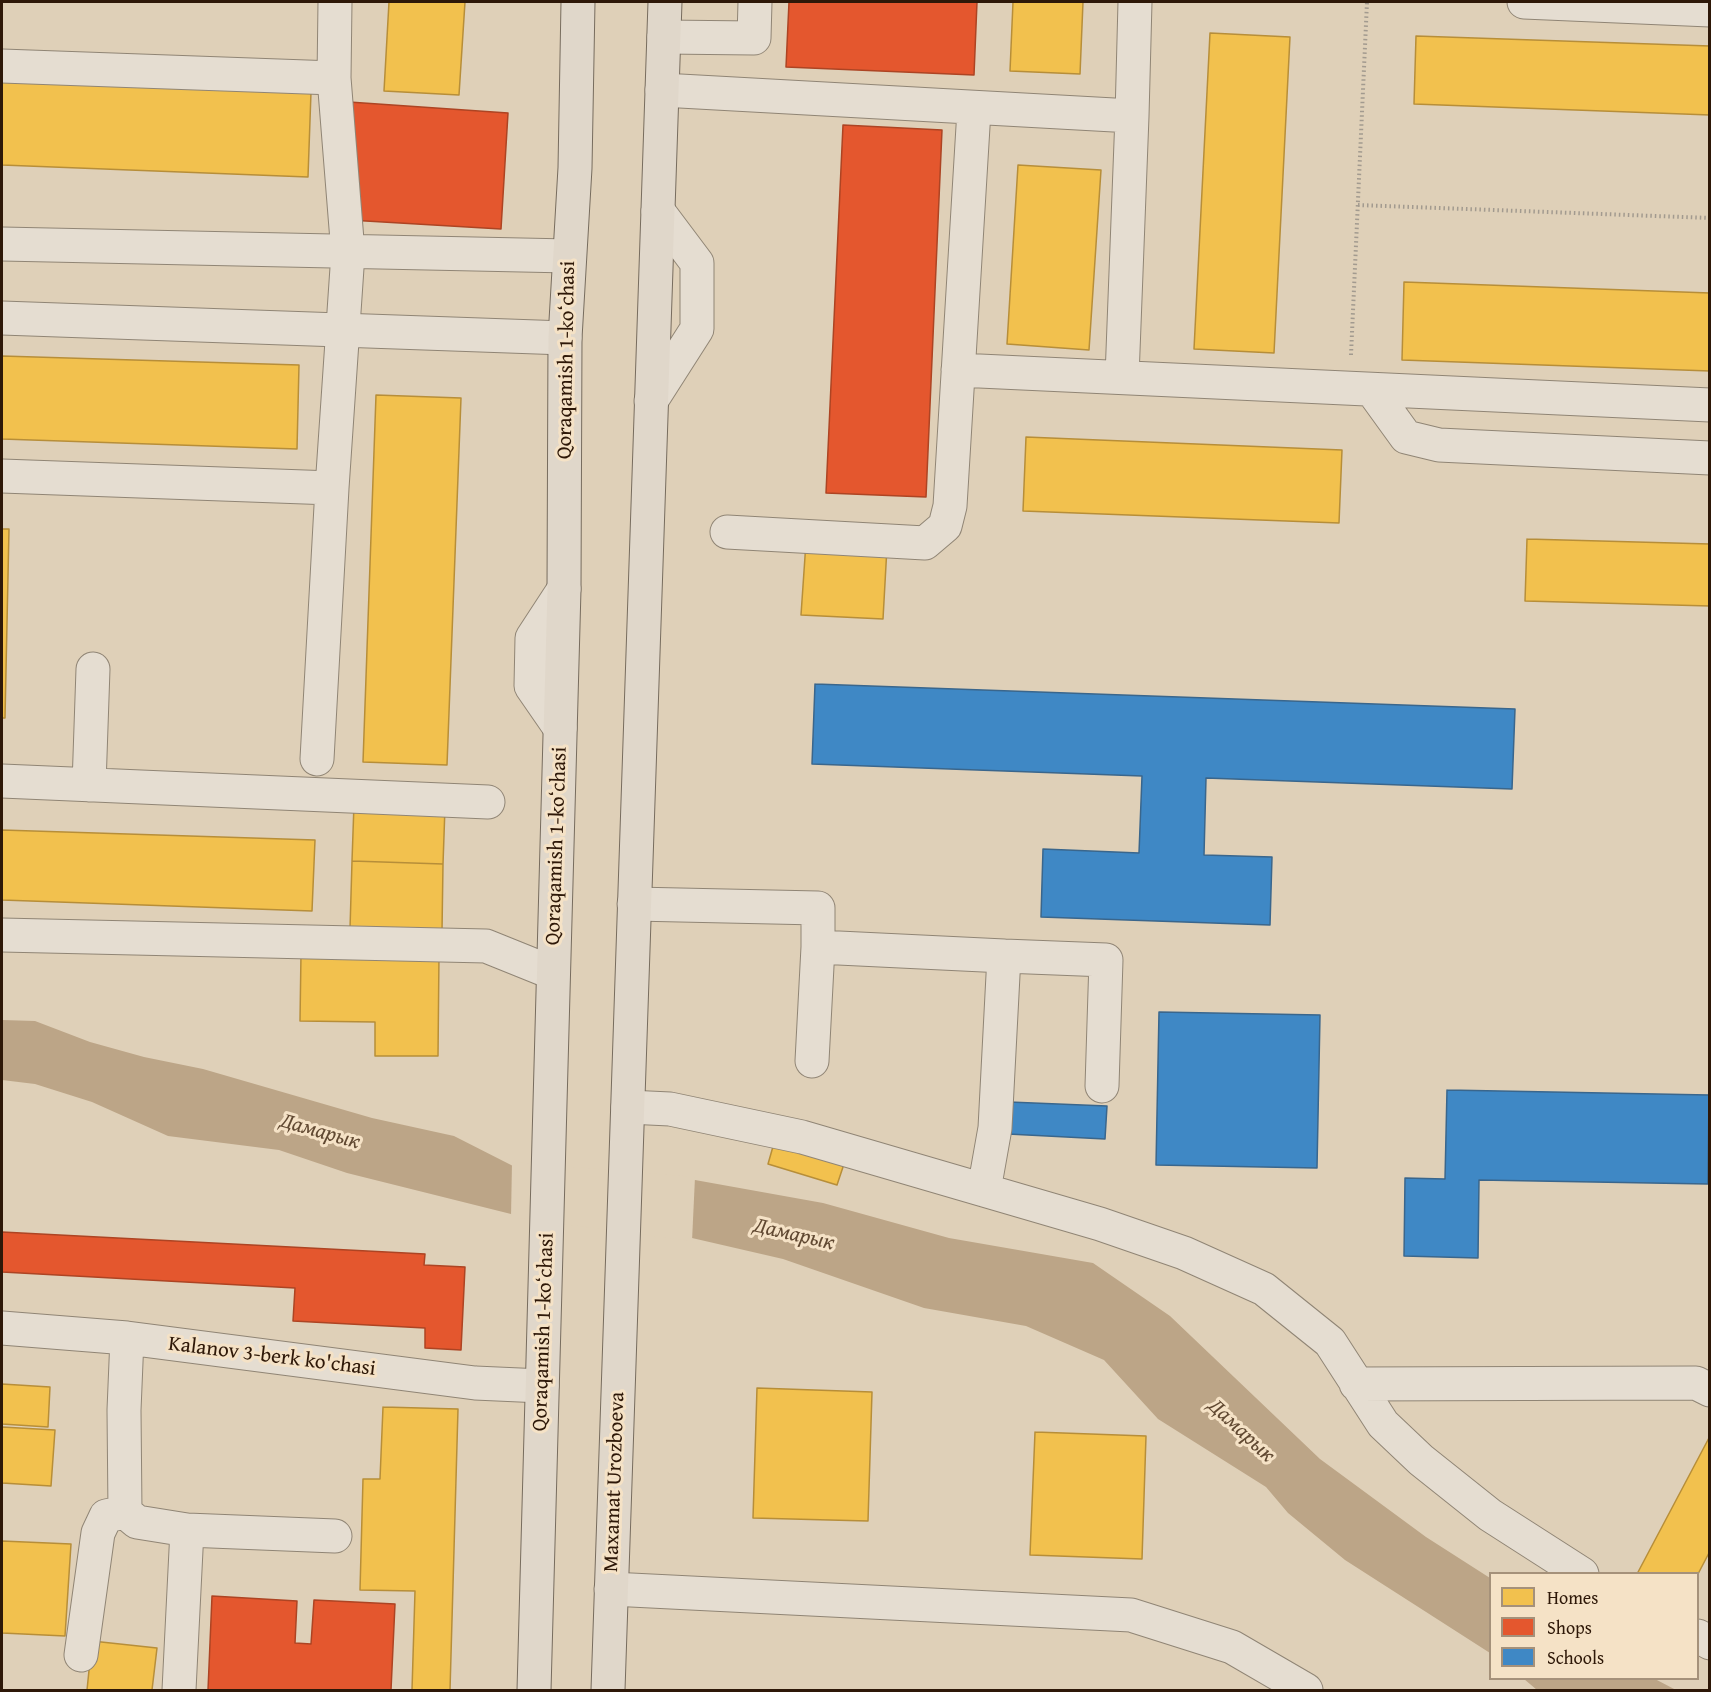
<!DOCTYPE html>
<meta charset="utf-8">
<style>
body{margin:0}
#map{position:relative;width:1711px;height:1692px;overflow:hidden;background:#dfd0b8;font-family:"Gentium Book Plus",serif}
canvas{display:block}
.frame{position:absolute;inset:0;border:3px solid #2e1808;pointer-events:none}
.legend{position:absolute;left:1489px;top:1572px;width:210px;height:108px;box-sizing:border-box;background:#f5e2c6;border:2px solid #a5917a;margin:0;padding:8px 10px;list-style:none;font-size:18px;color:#2e1808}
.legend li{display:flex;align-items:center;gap:12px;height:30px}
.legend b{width:30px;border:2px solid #a5917a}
</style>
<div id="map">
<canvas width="1711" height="1692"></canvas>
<div class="frame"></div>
<ul class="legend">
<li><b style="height:16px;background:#f2c14e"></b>Homes</li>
<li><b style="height:16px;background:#e4572e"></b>Shops</li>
<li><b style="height:16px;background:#3f88c5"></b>Schools</li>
</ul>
</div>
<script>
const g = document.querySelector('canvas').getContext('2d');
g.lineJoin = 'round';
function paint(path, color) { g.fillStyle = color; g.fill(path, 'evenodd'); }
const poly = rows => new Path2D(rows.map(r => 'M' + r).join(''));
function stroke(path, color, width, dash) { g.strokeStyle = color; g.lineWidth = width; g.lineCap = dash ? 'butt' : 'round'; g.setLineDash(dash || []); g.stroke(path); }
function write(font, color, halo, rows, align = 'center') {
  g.font = font + ' "Gentium Book Plus",serif'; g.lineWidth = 6; g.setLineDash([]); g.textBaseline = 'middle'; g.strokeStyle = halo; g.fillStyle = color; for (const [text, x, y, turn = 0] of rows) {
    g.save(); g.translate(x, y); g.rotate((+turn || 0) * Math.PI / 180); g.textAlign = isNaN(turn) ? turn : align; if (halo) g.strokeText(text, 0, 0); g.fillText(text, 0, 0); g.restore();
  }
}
paint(poly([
 [2,1020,35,1021,90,1042,144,1057,203,1069,372,1118,454,1136,513,1166,695,1180,823,1203,949,1238,1093,1263,1170,1316,1320,1459,1426,1537,1490,1578,1490,1653,1345,1560,1288,1513,1266,1487,1158,1419,1104,1360,1026,1326,924,1308,783,1259,692,1238,511,1214,347,1173,279,1150,168,1136,92,1102,35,1084,2,1080],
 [1524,1679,1655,1679,1676,1690,1537,1690]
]), '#bca587');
paint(poly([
 [512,1162,695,1177,692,1241,511,1217]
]), '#dfd0b8');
const homes = poly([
 [389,2,465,2,459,95,384,91,389,2],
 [1013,2,1083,2,1080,74,1010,71,1013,2],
 [1210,33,1290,37,1274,353,1194,349,1210,33],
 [1416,36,1710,46,1710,115,1414,104,1416,36],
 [2,79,311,92,308,177,2,165,2,79],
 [1018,165,1101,170,1089,350,1007,344,1018,165],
 [1404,282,1710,293,1710,371,1402,360,1404,282],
 [2,356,299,365,297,449,2,439,2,356],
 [376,395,461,398,447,765,363,762,376,395],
 [1026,437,1342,450,1339,523,1023,511,1026,437],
 [2,529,9,529,5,718,2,718,2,529],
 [1527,539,1710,544,1710,606,1525,601,1527,539],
 [806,542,887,547,883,619,801,615,806,542],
 [354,804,445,807,443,864,352,861,354,804],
 [2,830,315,840,312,911,2,900,2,830],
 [352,861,443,864,442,931,350,929,352,861],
 [301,954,439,955,438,1056,375,1056,375,1022,300,1021,301,954],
 [774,1143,844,1164,837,1185,768,1164,774,1143],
 [2,1384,50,1387,48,1427,2,1424,2,1384],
 [757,1388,872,1392,868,1521,753,1518,757,1388],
 [383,1407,458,1409,450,1690,412,1690,415,1591,360,1590,363,1479,380,1479,383,1407],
 [2,1427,55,1430,51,1486,2,1483,2,1427],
 [1035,1432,1146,1436,1142,1559,1030,1555,1035,1432],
 [1710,1436,1710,1551,1698,1574,1637,1574,1710,1436],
 [2,1541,71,1544,65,1636,2,1633,2,1541],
 [92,1641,157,1648,152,1690,87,1690,92,1641]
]);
paint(homes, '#f2c14e');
stroke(homes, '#b78e39', 1.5);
const shops = poly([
 [789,2,977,2,974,75,786,67,789,2],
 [349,102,508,113,501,229,349,220,349,102],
 [843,125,942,130,926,497,826,493,843,125],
 [2,1232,425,1254,424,1265,465,1267,461,1350,425,1348,425,1328,293,1321,295,1288,2,1272,2,1232],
 [212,1596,297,1601,295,1643,311,1644,314,1600,395,1604,391,1690,208,1690,212,1596]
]);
paint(shops, '#e4572e');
stroke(shops, '#ad4423', 1.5);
const schools = poly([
 [815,684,1515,709,1512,789,1206,778,1204,855,1272,857,1270,925,1041,917,1043,849,1139,853,1142,776,812,764,815,684],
 [1159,1012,1320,1015,1317,1168,1156,1165,1159,1012],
 [1447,1090,1709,1095,1708,1184,1479,1180,1478,1258,1404,1256,1405,1178,1445,1179,1447,1090],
 [1009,1102,1107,1106,1105,1139,1008,1134,1009,1102]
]);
paint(schools, '#3f88c5');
stroke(schools, '#3a668c', 1.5);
const minor = poly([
 [1524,2,1710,10],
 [664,37,754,38,755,2],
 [2,66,334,78],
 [662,90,1132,116,1135,2],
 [2,244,569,256],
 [2,318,565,338],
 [958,370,1710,405],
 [1122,377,1132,116],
 [1372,390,1406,437,1439,445,1710,458],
 [651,401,697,329,697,263,658,211],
 [2,476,332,488,348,253,334,78,335,2],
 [727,532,925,543,945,526,950,506,974,110],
 [560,728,531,686,532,638,564,589],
 [317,759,332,488],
 [2,781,488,802],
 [89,785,93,669],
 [634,904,818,908,818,947,1004,956],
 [2,935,486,946,553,973],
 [812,1061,818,947],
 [628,1107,670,1109,802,1137,1100,1224,1184,1253,1264,1289,1330,1342,1383,1424,1421,1460,1490,1515,1582,1574],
 [984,1190,995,1128,1004,956,1106,960,1102,1086],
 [2,1328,127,1338,475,1383,542,1386],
 [127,1338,124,1410,125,1512,137,1522,187,1530,335,1536],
 [1356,1384,1696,1383,1710,1390],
 [611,1589,1131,1615,1232,1647,1306,1690],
 [1698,1636,1710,1643],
 [81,1655,98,1533,106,1516,125,1512],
 [179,1690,187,1530]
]);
const major = poly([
 [534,1690,564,589,565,338,575,168,578,2],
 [608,1690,665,2]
]);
stroke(minor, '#908575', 35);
stroke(major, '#776c5e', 35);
stroke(poly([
 [1358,205,1710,218],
 [1351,355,1367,2]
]), '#a29a8f', 4, [1.5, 3]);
stroke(minor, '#e5ddd1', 33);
stroke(major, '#e0d7ca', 33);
write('21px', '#2e1808', '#f5e2c6', [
 ["Qoraqamish 1-koʻchasi",567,360,-89],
 ["Qoraqamish 1-koʻchasi",557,846,-88],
 ["Qoraqamish 1-koʻchasi",544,1332,-88],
 ["Kalanov 3-berk ko'chasi",272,1357,7],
 ["Maxamat Urozboeva",615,1482,-88]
]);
write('italic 22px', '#614932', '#f5e2c6', [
 ["Дамарык",320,1132,16],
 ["Дамарык",794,1235,13],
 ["Дамарык",1241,1431,43]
]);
</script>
